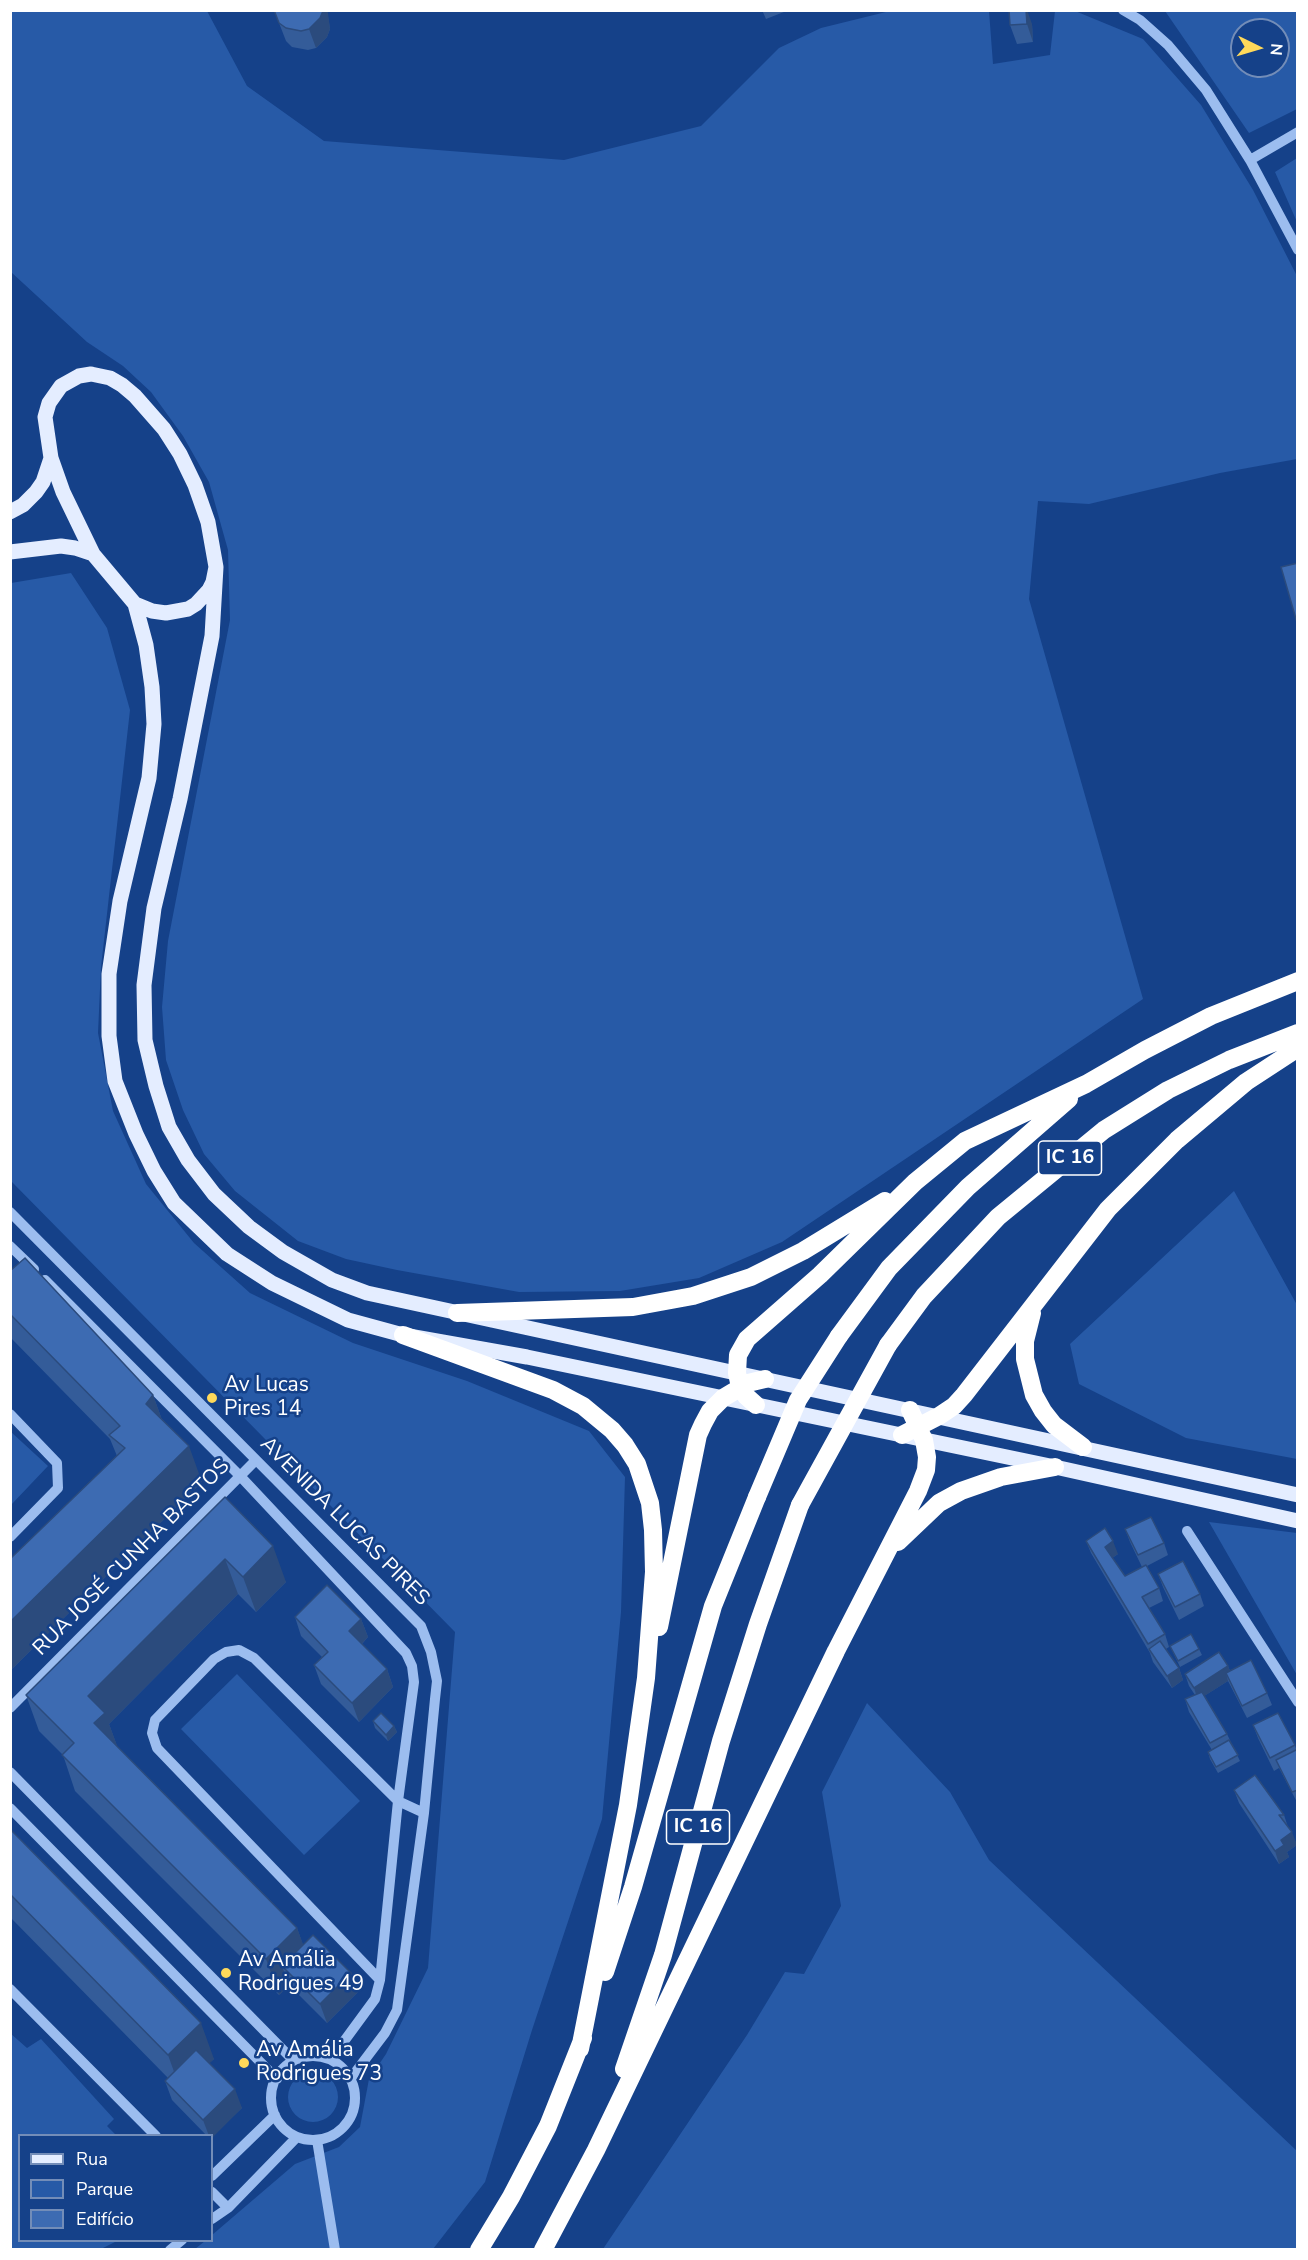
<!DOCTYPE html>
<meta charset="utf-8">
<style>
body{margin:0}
#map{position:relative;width:1308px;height:2260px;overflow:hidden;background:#154189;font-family:"Nunito Sans",sans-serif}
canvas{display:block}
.frame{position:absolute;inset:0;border:12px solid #fff;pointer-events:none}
.legend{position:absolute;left:18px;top:2134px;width:195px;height:108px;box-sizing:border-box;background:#154189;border:2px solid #738db8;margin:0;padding:8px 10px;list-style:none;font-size:18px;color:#fff}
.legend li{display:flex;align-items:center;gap:12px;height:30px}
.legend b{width:30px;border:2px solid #738db8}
.north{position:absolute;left:1230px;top:18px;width:60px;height:60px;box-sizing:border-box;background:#154189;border:2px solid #738db8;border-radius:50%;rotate:95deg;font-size:16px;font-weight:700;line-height:24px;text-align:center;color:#fff}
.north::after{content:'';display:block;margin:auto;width:21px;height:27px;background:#ffd95a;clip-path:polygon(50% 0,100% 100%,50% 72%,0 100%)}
</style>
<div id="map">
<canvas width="1308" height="2260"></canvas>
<div class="frame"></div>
<ul class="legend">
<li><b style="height:8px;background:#e4edff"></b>Rua</li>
<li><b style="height:16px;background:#275aa7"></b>Parque</li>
<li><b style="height:16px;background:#3d6bb2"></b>Edifício</li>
</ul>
<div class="north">N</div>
</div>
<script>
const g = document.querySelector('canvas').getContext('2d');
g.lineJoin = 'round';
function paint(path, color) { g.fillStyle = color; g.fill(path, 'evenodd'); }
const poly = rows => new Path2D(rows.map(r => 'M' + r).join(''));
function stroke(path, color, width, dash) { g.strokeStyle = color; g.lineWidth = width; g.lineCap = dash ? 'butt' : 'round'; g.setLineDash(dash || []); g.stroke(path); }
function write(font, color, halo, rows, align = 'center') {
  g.font = font + ' "Nunito Sans",sans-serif'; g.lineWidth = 5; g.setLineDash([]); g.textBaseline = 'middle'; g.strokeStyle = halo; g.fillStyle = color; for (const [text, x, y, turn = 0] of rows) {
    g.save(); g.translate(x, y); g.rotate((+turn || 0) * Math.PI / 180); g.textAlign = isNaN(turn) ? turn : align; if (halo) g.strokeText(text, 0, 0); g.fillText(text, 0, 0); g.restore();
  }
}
paint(poly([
 [11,10,207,11,247,86,324,141,564,160,701,126,779,48,821,28,890,11,989,11,993,64,1050,55,1055,11,1075,11,1143,39,1201,105,1253,190,1298,278,1297,459,1220,473,1089,504,1038,501,1029,599,1143,999,782,1242,699,1278,620,1291,519,1292,397,1270,346,1259,298,1241,235,1191,204,1154,183,1110,166,1060,162,1007,168,941,230,620,228,550,209,482,183,436,151,392,123,366,87,342,11,272],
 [1165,11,1297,11,1297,109,1249,133],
 [1242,30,1278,30,1278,66,1242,66],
 [1297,158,1297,222,1275,172],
 [71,573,107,628,130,710,101,967,98,1033,113,1111,146,1184,194,1243,250,1293,353,1343,467,1381,589,1431,625,1477,621,1612,602,1819,532,2030,485,2182,433,2249,195,2249,205,2241,212,2240,212,2235,295,2164,339,2147,360,2127,369,2079,386,2054,428,1968,455,1632,11,1181,11,583],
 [1234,1191,1297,1305,1297,1459,1186,1438,1079,1384,1070,1344],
 [10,1431,48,1466,11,1505,10,1505],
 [1209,1522,1297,1533,1297,1676,1297,1675],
 [237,1674,360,1801,304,1855,181,1729],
 [867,1703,950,1792,989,1860,1297,2151,1297,2249,603,2249,747,2035,785,1972,804,1974,841,1906,822,1792],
 [10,2033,27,2048,41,2039,114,2119,107,2126,116,2135,20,2136,20,2240,117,2241,101,2249,11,2249],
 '288 2097a25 25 0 1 1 50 0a25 25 0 1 1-50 0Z'
]), '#275aa7');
stroke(poly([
 [1123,10,1140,20,1168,45,1206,90,1250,160,1298,250],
 [1250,160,1298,132],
 [10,1212,421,1626,431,1652,437,1681,435,1699,424,1813,397,2010,385,2033,351,2078],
 [10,1246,34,1269],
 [45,1280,241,1477,406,1653,412,1666,414,1682,398,1801,380,1980,375,1999,331,2059],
 [10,1414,57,1463,58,1488,10,1537],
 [1187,1531,1298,1702],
 [10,1708,255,1461],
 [10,1772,293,2060],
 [10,1808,277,2079],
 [380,1980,157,1748,152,1733,155,1720,214,1659,226,1652,239,1650,254,1658,398,1801,424,1813],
 [10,1989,156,2136],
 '271 2098a42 42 0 1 1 84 0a42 42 0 1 1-84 0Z',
 [317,2140,335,2250],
 [212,2176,275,2115],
 [212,2192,228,2208],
 [212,2219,228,2208,297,2137],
 [170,2250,182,2240]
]), '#9cbdef', 10);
stroke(poly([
 [91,374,110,378,122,385,135,396,164,429,180,454,195,485,208,522,216,567,213,582,209,590,196,604,188,609,166,613,152,611,135,604,93,554,63,492,51,458,45,417,49,403,61,386,79,376,91,374],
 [10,512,23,505,36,492,43,482,51,458],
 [10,552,61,546,75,548,93,554],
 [216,567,212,636,180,799,154,908,144,985,145,1040,156,1086,169,1127,188,1160,214,1194,249,1227,283,1252,332,1280,367,1293,1298,1495],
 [135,604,146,645,152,687,154,724,149,778,120,901,109,974,109,1036,115,1081,136,1134,154,1171,174,1203,227,1254,272,1283,348,1320,403,1335,527,1357,1055,1467,1298,1521]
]), '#e4edff', 15);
stroke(poly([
 [457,1313,633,1307,693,1296,751,1277,803,1251,885,1201],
 [1032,1313,1025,1341,1025,1359,1034,1395,1043,1411,1054,1425,1083,1447],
 [403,1335,553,1390,583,1406,612,1430,625,1445,637,1464,650,1503,653,1530,654,1572,646,1678,628,1805,580,2049],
 [839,1336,889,1268,968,1187,1069,1099],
 [888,1345,924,1296,998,1217,1104,1130,1168,1090,1229,1060,1298,1033],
 [756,1405,746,1396,740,1387,737,1373,738,1355,747,1339,820,1275,915,1182,965,1141,1086,1084,1145,1050,1211,1016,1298,981],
 [902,1435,939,1416,954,1406,964,1395,1108,1209,1177,1140,1246,1082,1298,1048],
 [898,1542,939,1503,961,1491,1001,1477,1055,1467],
 [659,1627,698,1435,703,1424,710,1411,723,1398,748,1383,765,1379],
 [605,1972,633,1887,713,1606,757,1497],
 [624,2069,663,1955,721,1741,758,1624,800,1505],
 [479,2250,511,2197,548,2126,583,2038],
 [543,2250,596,2150,836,1651,918,1491,926,1470,927,1457,924,1440,910,1410]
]), '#fff', 18);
stroke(poly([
 [757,1497,798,1400,839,1336],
 [800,1505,888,1345]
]), '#fff', 18);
paint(poly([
 [274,10,327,10,330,29,327,37,316,48,308,50,292,47,286,41],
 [762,10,789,10,766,19],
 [1009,10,1032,24,1033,42,1017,44,1010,25],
 [10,1271,153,1395,162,1420,202,1482,10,1671,10,1559,117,1456,110,1439,10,1337],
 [225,1497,286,1582,256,1612,238,1594,109,1724,117,1746,297,1928,303,1945,351,1973,358,1992,327,2023,289,1985,279,1995,75,1791,63,1755,39,1731,26,1695],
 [1125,1529,1164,1543,1168,1555,1147,1566,1159,1588,1163,1601,1149,1608,1165,1634,1169,1647,1166,1649,1179,1668,1183,1680,1172,1688,1153,1662,1150,1653,1091,1553,1086,1541,1118,1554,1112,1558,1125,1576,1142,1567,1130,1542],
 [1158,1574,1200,1594,1204,1606,1179,1620,1163,1587],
 [295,1617,361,1619,368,1637,362,1644,387,1669,393,1687,359,1722,321,1684,314,1665,322,1657,301,1636],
 [1170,1646,1199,1649,1202,1655,1180,1667],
 [1228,1666,1230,1671,1267,1693,1272,1705,1247,1718,1228,1681,1204,1696,1227,1734,1240,1761,1218,1773,1210,1759,1208,1752,1212,1750,1189,1712,1185,1699,1195,1695,1189,1686,1185,1674],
 [373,1721,394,1726,397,1732,388,1741,375,1728],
 [1253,1725,1295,1745,1296,1749,1298,1749,1298,1804,1279,1768,1274,1771,1258,1738],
 [1234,1790,1284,1815,1288,1827,1297,1845,1287,1852,1289,1857,1279,1864,1239,1803],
 [10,1829,214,2059,209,2063,242,2108,212,2136,207,2136,172,2100,165,2081,168,2078,10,1917]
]), '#345c99');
paint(poly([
 [323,10,327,10,328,13,330,29,327,37,316,48,309,29],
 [1026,10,1027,10,1032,24,1033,42,1027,24],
 [153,1395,166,1431,146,1404],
 [189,1446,202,1482,10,1671,10,1622],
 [1113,1541,1118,1554,1109,1560,1105,1547],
 [273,1546,286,1582,256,1612,243,1577],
 [225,1559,238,1594,109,1724,118,1748,94,1723,88,1696],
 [361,1619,368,1637,356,1650,349,1631],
 [1228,1666,1233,1678,1226,1673,1228,1681,1198,1700,1194,1688],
 [1179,1668,1183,1680,1172,1688,1167,1676],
 [387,1669,393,1687,359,1722,352,1703],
 [394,1726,397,1732,388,1741,386,1735],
 [1292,1832,1297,1845,1287,1852,1289,1857,1279,1864,1275,1851,1281,1840],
 [297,1928,310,1963,282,1966,289,1985,279,1995,266,1959],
 [351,1973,358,1992,327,2023,320,2004],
 [201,2023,214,2059,181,2091,168,2055],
 [235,2089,242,2108,212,2138,212,2136,209,2136,203,2120]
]), '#2b4b7d');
const building = poly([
 [274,10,323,10,323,11,320,18,309,29,301,31,286,28,279,23,274,10],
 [1009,10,1026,10,1027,24,1010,25,1009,10],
 [1298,563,1298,626,1281,567,1298,563],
 [25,1258,153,1395,146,1404,189,1446,10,1622,10,1559,125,1448,109,1435,120,1426,10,1314,10,1271,25,1258],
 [225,1497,273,1546,243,1577,225,1559,88,1696,105,1713,94,1723,297,1928,266,1959,62,1755,74,1743,26,1695,225,1497],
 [1151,1517,1164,1543,1138,1555,1125,1529,1151,1517],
 [1105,1528,1113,1541,1105,1547,1125,1576,1146,1565,1159,1588,1142,1597,1165,1634,1148,1644,1086,1541,1105,1528],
 [1183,1561,1200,1594,1175,1607,1158,1574,1183,1561],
 [327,1585,361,1619,349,1631,387,1669,352,1703,314,1665,328,1652,295,1617,327,1585],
 [1191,1634,1199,1649,1178,1661,1170,1646,1191,1634],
 [1160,1641,1179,1668,1167,1676,1149,1649,1160,1641],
 [1219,1652,1228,1666,1194,1688,1185,1674,1219,1652],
 [1251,1660,1267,1693,1242,1706,1226,1673,1251,1660],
 [1202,1692,1227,1734,1210,1743,1185,1699,1202,1692],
 [381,1713,394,1726,386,1735,373,1721,381,1713],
 [1278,1713,1295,1745,1270,1758,1253,1725,1278,1713],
 [1229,1740,1238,1755,1216,1767,1208,1752,1229,1740],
 [1298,1749,1298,1790,1292,1792,1276,1760,1298,1749],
 [1255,1775,1284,1815,1279,1815,1292,1832,1281,1840,1284,1845,1275,1851,1234,1790,1255,1775],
 [10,1829,201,2023,168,2055,10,1894,10,1829],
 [313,1935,351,1973,320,2004,282,1966,313,1935],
 [196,2050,235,2089,203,2120,165,2081,196,2050]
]);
paint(building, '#3d6bb2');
stroke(building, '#2b4b7d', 1.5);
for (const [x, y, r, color] of [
 [212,1398,6,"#ffd95a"],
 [226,1973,6,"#ffd95a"],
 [244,2063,6,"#ffd95a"]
]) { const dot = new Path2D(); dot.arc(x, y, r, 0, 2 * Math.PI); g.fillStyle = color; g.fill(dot); stroke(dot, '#154189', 2); }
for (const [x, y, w] of [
 [1070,1158,63],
 [698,1827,63]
]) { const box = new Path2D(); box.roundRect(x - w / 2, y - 17, w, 34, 4.5); g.fillStyle = '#154189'; g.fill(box); stroke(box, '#fff', 1.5); }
write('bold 20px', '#fff', null, [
 ["IC 16",1070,1158],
 ["IC 16",698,1827]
]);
write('21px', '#fff', '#154189', [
 ["Av Lucas",224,1386],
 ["Pires 14",224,1410],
 ["Av Amália",238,1961],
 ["Rodrigues 49",238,1985],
 ["Av Amália",256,2051],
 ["Rodrigues 73",256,2075]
], 'left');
write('21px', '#fff', '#154189', [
 ["AVENIDA LUCAS PIRES",344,1522,45],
 ["RUA JOSÉ CUNHA BASTOS",132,1558,-45]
]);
</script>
